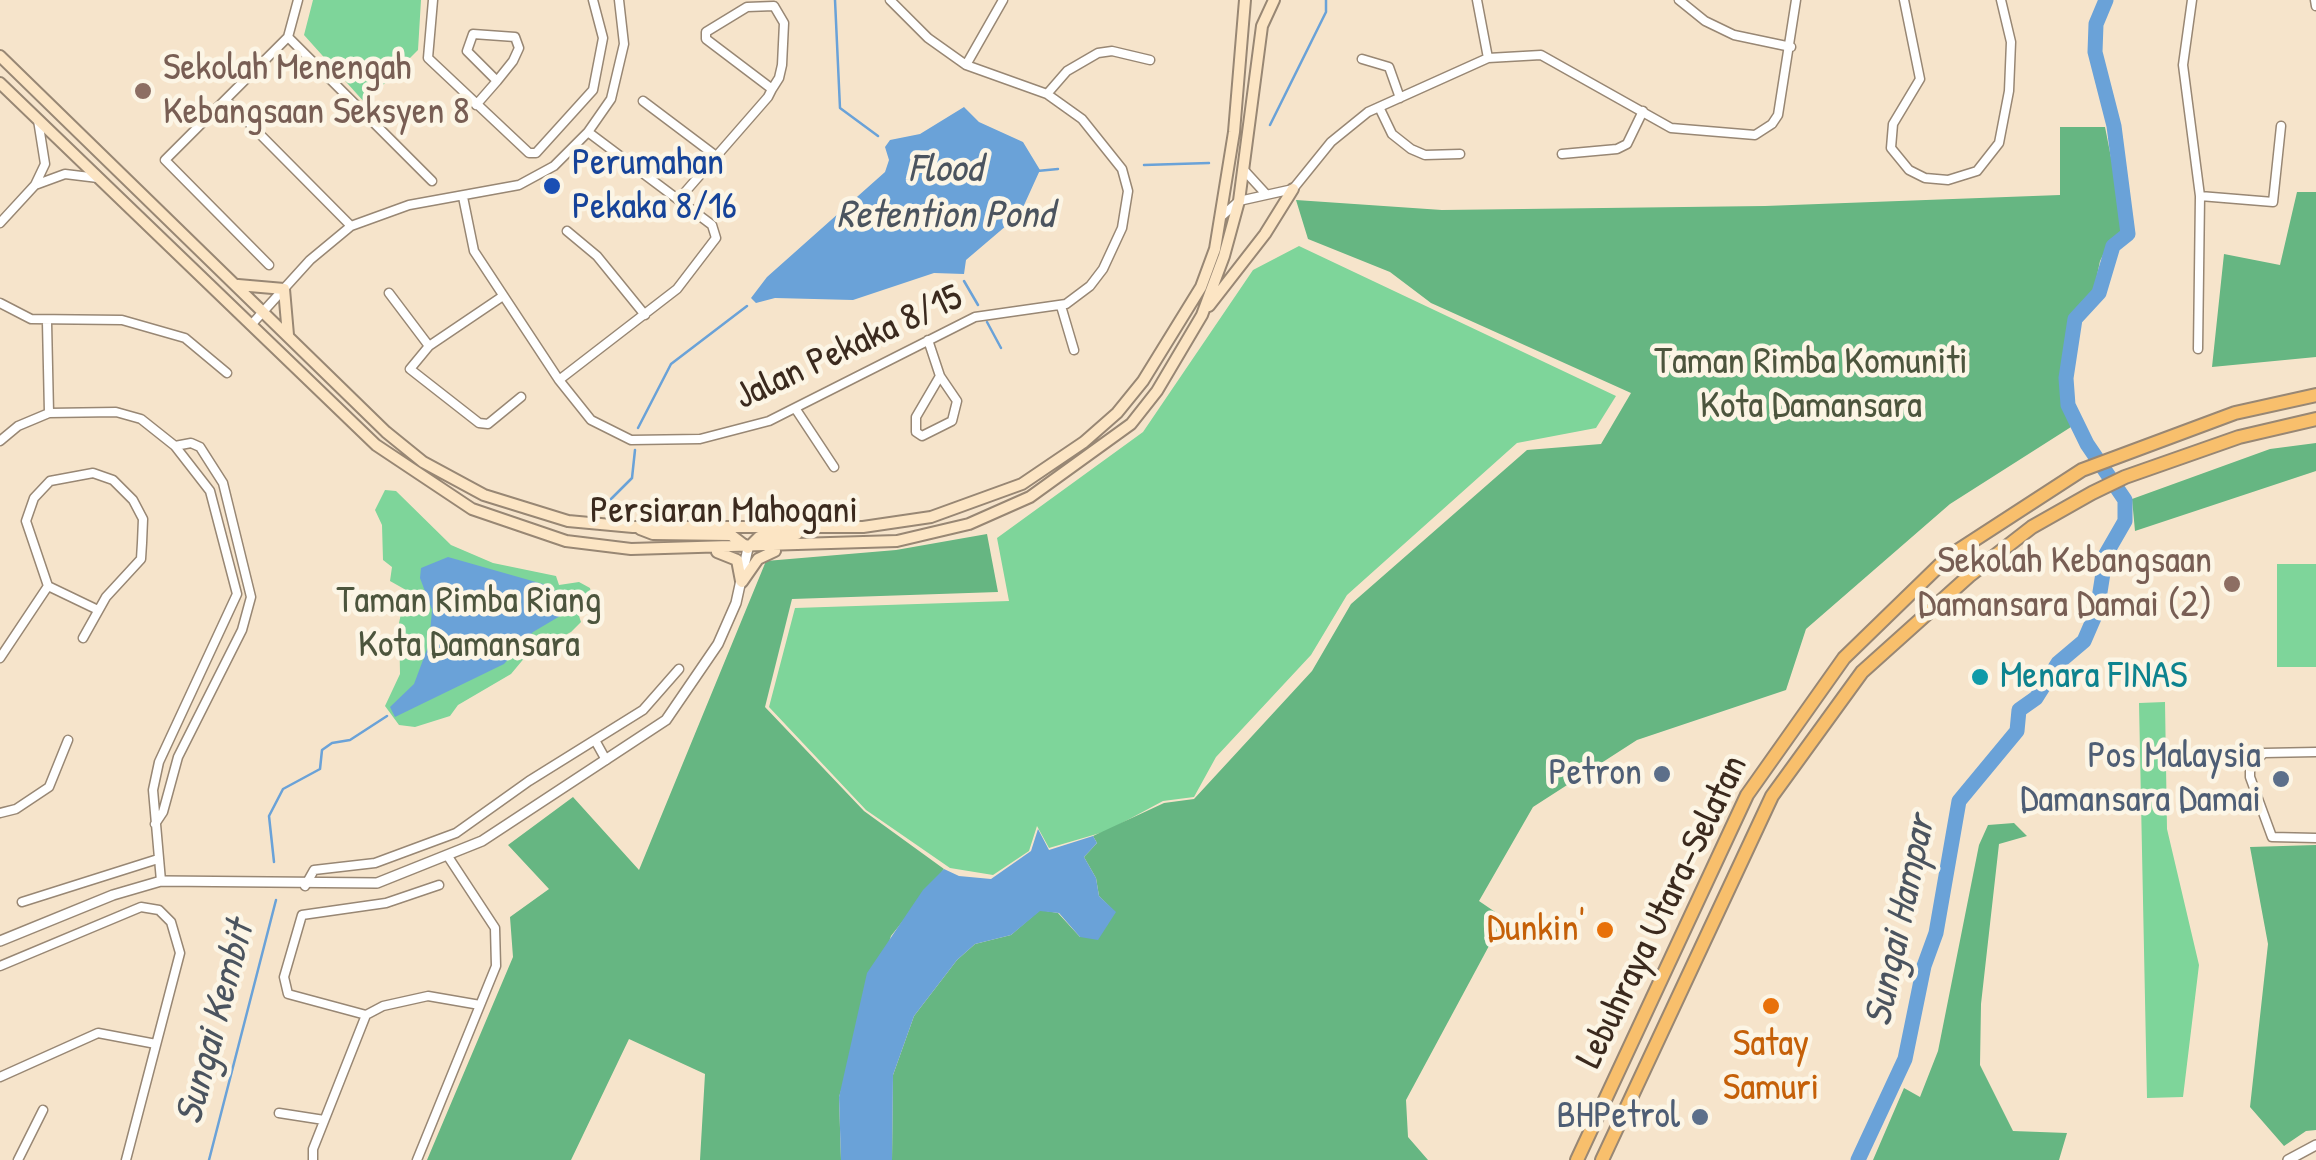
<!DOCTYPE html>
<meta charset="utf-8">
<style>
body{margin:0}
canvas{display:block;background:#f6e4cb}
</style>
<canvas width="2316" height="1160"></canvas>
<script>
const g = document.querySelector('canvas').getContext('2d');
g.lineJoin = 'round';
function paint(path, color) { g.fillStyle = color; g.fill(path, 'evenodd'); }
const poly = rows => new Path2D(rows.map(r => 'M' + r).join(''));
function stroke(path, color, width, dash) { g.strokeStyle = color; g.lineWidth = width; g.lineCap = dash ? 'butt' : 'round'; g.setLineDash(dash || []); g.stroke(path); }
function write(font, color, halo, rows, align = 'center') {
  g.font = font + ' "Patrick Hand",sans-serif'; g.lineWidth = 9; g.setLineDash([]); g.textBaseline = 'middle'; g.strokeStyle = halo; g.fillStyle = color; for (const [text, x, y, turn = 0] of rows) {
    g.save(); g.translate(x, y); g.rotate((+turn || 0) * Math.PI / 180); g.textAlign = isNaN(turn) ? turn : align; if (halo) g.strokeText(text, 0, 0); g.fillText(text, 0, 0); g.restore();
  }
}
paint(poly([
 [313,0,421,0,418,50,365,103,304,35],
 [1299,246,1616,396,1596,428,1517,443,1347,595,1311,655,1216,757,1194,797,1163,801,1107,831,1049,848,1037,826,1029,851,993,875,950,868,866,810,769,707,795,608,1009,601,997,538,1143,432,1253,270],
 [385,490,396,491,451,545,493,563,556,576,559,585,579,582,590,588,592,599,576,607,581,622,571,632,526,656,511,674,458,705,450,716,415,727,399,725,385,706,400,674,399,623,406,590,390,581,392,567,383,560,382,525,375,510],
 [2277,564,2316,564,2316,667,2277,667],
 [2165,702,2167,829,2199,965,2183,1097,2147,1098,2139,703]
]), '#7ed59a');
paint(poly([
 [2060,127,2105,127,2122,213,2122,232,2109,243,2100,261,2094,290,2070,318,2062,378,2063,406,2071,427,1950,504,1806,629,1786,690,1637,740,1533,807,1479,901,1504,918,1406,1100,1408,1137,1428,1160,892,1160,893,1075,914,1016,957,960,975,944,1011,935,1040,910,1058,913,1080,937,1106,926,1115,912,1099,896,1096,878,1084,857,1097,843,1093,836,1164,803,1194,799,1312,671,1351,604,1527,450,1601,444,1631,393,1431,303,1390,272,1308,239,1296,200,1442,210,1765,206,2060,195],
 [2297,192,2316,192,2316,357,2212,367,2224,254,2280,265],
 [2316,443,2316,471,2135,531,2132,499,2270,449],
 [987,534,998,592,792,599,765,707,864,811,944,869,891,936,839,1097,841,1160,700,1160,705,1074,629,1039,571,1160,427,1160,513,957,510,917,549,889,508,845,573,797,639,870,766,561,896,550],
 [2014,823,2027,836,1999,844,1981,1004,1980,1065,2013,1131,2067,1133,2059,1160,1873,1160,1904,1088,1920,1097,1938,1051,1979,845,1988,825],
 [2316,845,2316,1130,2306,1131,2284,1146,2250,1107,2268,944,2250,847]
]), '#66b682');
paint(poly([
 [964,107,979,122,1023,142,1040,170,1020,214,966,260,964,274,934,273,853,300,775,298,756,303,751,298,767,277,885,172,889,160,885,147,890,140,920,134],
 [448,557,550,586,572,609,533,632,504,664,395,717,390,707,414,684,429,644,432,610,420,578,421,568],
 [1038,829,1049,850,1093,836,1097,843,1084,857,1096,878,1099,896,1116,912,1098,940,1080,937,1059,913,1040,911,1011,935,975,944,957,960,914,1016,893,1075,892,1160,841,1160,839,1097,867,973,923,890,944,869,959,876,991,879,1031,851]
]), '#6aa2d8');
stroke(poly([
 [835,0,840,108,878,136],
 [1270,125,1326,12,1326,0],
 [1144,165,1209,163],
 [1037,171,1058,169],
 [964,281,978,305],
 [987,322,1001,348],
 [638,428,671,364,747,306],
 [603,507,632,478,635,450],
 [274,862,269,816,283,789,320,769,322,750,332,743,350,740,387,716],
 [209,1160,276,900]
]), '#6aa2d8', 2.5);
stroke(poly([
 [1858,1160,1905,1059,1924,966,1936,933,1959,801,2017,731,2019,710,2036,698,2058,663,2084,641,2097,611,2106,554,2125,521,2125,500,2087,444,2068,405,2066,378,2075,319,2099,293,2113,246,2128,234,2114,126,2095,52,2096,24,2106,0]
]), '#6aa2d8', 15);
const minor = poly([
 [433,0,428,58,529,153,536,153,593,90,603,38,593,0],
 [1477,0,1488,58],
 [1679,0,1705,21,1734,35,1791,47],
 [1904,0,1920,79,1893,124,1891,148,1909,170,1925,178,1948,180,1977,171,1999,143,2009,91,2011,42,2001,0],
 [2192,0,2183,65,2200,196,2198,349],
 [2315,0,2316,6],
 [288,37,432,181],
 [1362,59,1389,67,1400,98],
 [966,65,1003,0],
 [1047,94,1067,71,1098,53,1112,51,1150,60],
 [226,100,351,226],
 [643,101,716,156],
 [476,105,497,81,513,61,519,48,515,37,473,34,467,51,497,81],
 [1379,107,1392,134,1411,149,1425,155,1460,154],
 [1562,154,1617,149,1627,144,1643,111],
 [1243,169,1265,193],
 [35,185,65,174,98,178],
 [2200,196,2273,202,2281,126],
 [463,197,474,251,559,380,591,420,631,440,700,439,769,421,975,317,1066,304,1090,286,1103,269,1122,228,1128,191,1122,169,1082,119,1047,94,966,65,928,38,890,0],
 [679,199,768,97,772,89,779,78,782,65,784,23,774,6,747,7,706,32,706,39,772,89],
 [1223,215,1239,201,1293,189,1331,142,1368,112,1488,58,1541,55,1671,128,1755,135,1772,124,1778,115,1796,0],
 [0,223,35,185,45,164,38,120],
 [567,231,597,256,645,315],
 [269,265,165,160,288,37,298,0],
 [389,293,429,346],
 [503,296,429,346,410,369,479,423,488,424,521,397],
 [0,303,31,319,122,320,185,338,227,373],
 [1061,306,1074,350],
 [47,322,49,413],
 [251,325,310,260,351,226,409,205,519,185,554,166,588,132,611,99,624,44,619,0],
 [928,340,940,376,957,401,952,421,922,436,916,432,916,417,940,376],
 [559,380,677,289,716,238,712,225,588,132],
 [795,408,834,467],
 [0,441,18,426,49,413,116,412,141,419,175,446,210,491,237,594,159,762,153,790,161,881],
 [48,586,98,610],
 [0,658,48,586,26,521,34,498,50,481,93,473,113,480,133,500,143,519,142,543,141,559,106,597,83,638],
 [596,742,606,760],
 [2316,752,2264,753,2250,766,2250,777,2272,837,2316,838],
 [0,813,16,809,49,787,68,740],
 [155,824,163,812,178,757,242,630,251,597,223,483,200,447,191,443,175,446],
 [305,886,314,870,375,863,456,833,529,781,643,710,679,669],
 [22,902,158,859],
 [0,966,141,907,159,910,171,922,180,953,126,1160],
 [366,1015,288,994,284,977,302,915,386,903,439,885],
 [0,1077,98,1033,156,1044],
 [279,1113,324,1120],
 [18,1160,43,1110],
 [313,1160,313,1149,366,1015,383,1006,428,996,480,1005],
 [417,1160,496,966,495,928,449,858]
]);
const tertiary = poly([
 [0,941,113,895,161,881,377,883,482,841,666,720,718,644,736,603,748,548],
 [2288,1160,2316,1145]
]);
const secondary = poly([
 [0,56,386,432,423,462,484,495,568,521,633,527,863,527,931,517,1022,484,1084,442,1117,413,1143,381,1201,287,1215,249,1234,132,1245,0],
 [0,83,376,445,472,509,566,541,631,549,897,541,969,524,1030,497,1131,424,1157,391,1202,315,1224,256,1239,201,1262,26,1274,0],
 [238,285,284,289,288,335],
 [1209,306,1265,234,1293,189],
 [640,529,653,534,731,535,748,548],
 [748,548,759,537,797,534],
 [717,552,737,560,741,581],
 [742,582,758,559,775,551]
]);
const motorway = poly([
 [1577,1160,1747,795,1844,658,1948,557,2082,470,2235,413,2316,395],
 [1602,1160,1772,796,1862,672,1969,576,2032,527,2092,493,2125,477,2239,437,2316,419]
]);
stroke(minor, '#988774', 11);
stroke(tertiary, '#988774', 12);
stroke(secondary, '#988774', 14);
stroke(motorway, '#988774', 16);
stroke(minor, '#fff', 8);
stroke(tertiary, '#fff', 9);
stroke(secondary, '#fce5c4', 10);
stroke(motorway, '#f8bf6c', 12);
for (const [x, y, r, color] of [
 [143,91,10,"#8d6e63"],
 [552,186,10,"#1a4fb4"],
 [2232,584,10,"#8d6e63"],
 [1980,677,10,"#0f9aa8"],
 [1662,774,10,"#5c6f8a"],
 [2281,779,10,"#5c6f8a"],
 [1605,930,10,"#e8710a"],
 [1771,1006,10,"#e8710a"],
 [1700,1117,10,"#5c6f8a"]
]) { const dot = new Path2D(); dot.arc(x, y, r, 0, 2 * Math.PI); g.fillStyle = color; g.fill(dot); stroke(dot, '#fcf5e5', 4); }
write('38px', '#785e54', '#fcf5e5', [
 ["Sekolah Menengah",163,69],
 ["Kebangsaan Seksyen 8",163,113],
 ["Sekolah Kebangsaan",2212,562,"right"],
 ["Damansara Damai (2)",2212,606,"right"]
], 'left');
write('38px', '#164399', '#fcf5e5', [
 ["Perumahan",572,164],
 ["Pekaka 8/16",572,208]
], 'left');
write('38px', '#3b2a1e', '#fcf5e5', [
 ["Jalan Pekaka 8/15",849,348,-25],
 ["Persiaran Mahogani",724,512],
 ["Lebuhraya Utara–Selatan",1663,912,-64]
]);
write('38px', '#4c553d', '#fcf5e5', [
 ["Taman Rimba Komuniti",1811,363],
 ["Kota Damansara",1811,407],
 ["Taman Rimba Riang",469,602],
 ["Kota Damansara",469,646]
]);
write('38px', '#0d838f', '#fcf5e5', [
 ["Menara FINAS",2000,677]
], 'left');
write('38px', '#4e5e75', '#fcf5e5', [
 ["Pos Malaysia",2261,757],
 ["Damansara Damai",2261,801],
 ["Petron",1642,774],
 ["BHPetrol",1680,1117]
], 'right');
write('38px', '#c56008', '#fcf5e5', [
 ["Dunkin'",1585,930],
 ["Satay",1771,1045,"center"],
 ["Samuri",1771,1089,"center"]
], 'right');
write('italic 40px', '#4b545f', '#fcf5e5', [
 ["Flood",945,170],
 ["Retention Pond",945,216],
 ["Sungai Hampar",1901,921,-78],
 ["Sungai Kembit",216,1023,-75]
]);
</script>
